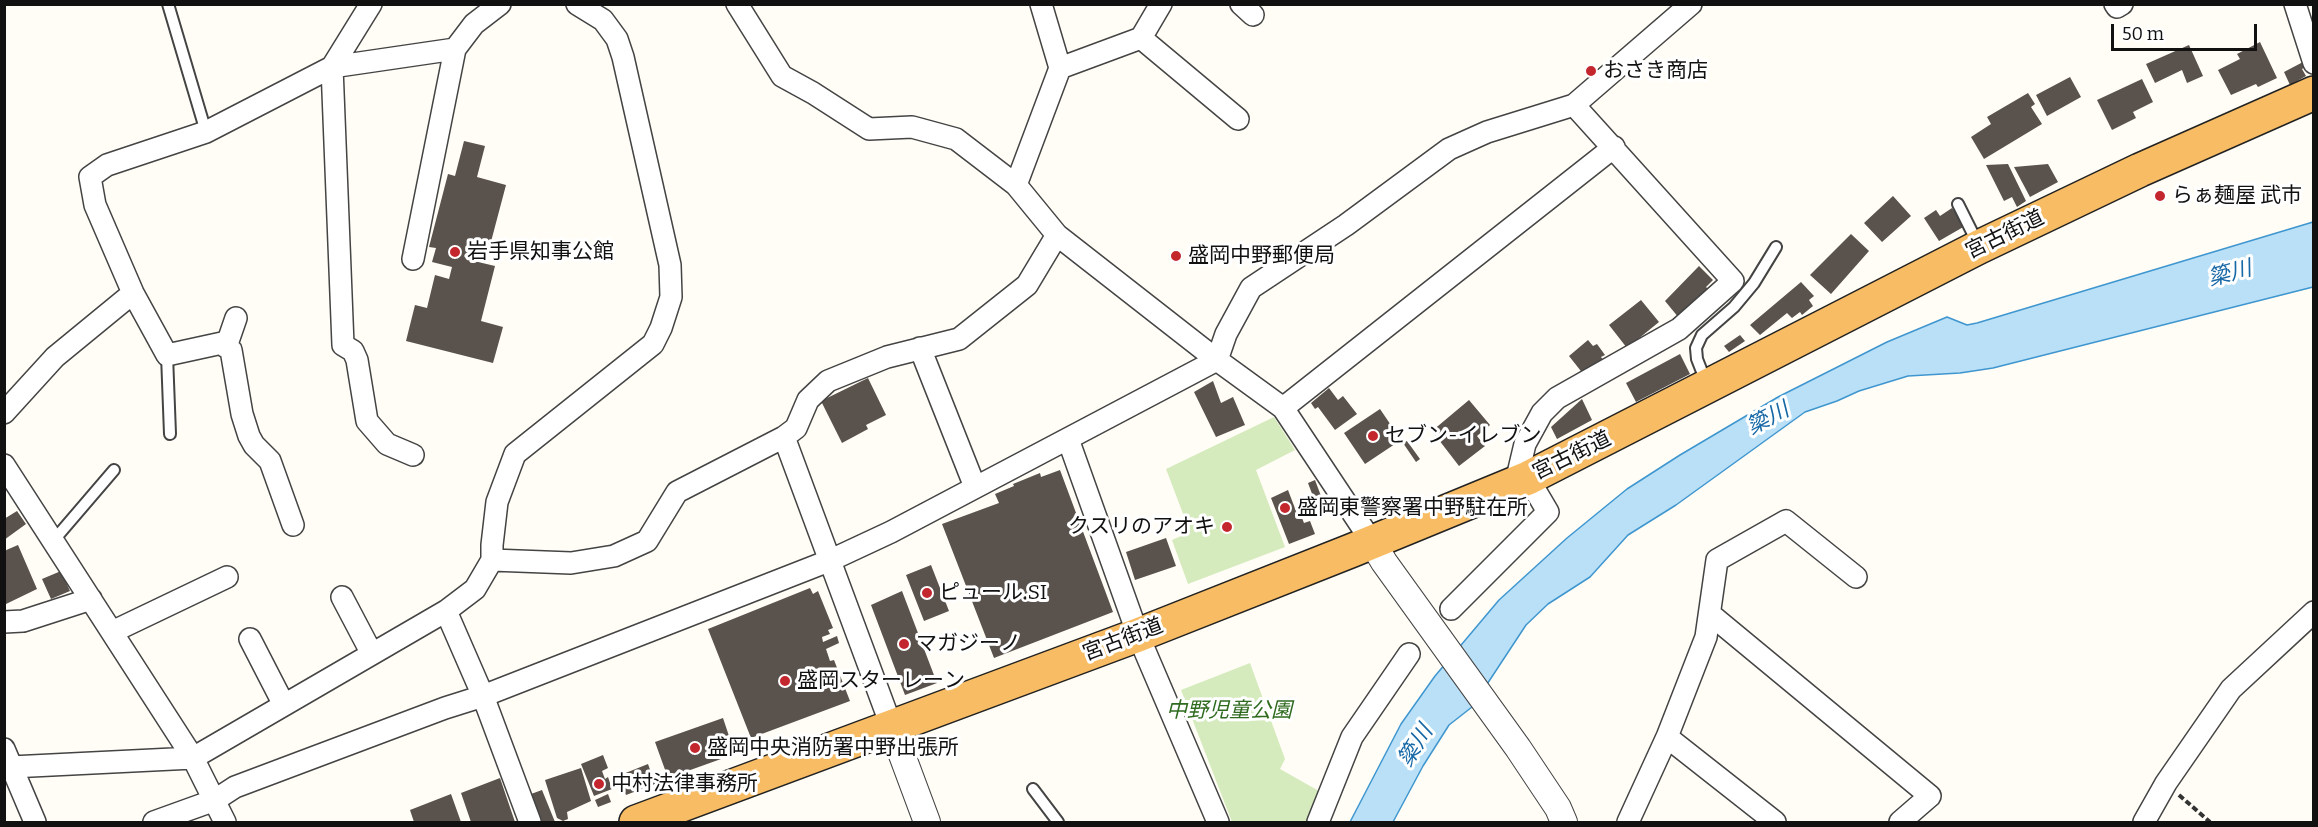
<!DOCTYPE html>
<meta charset="utf-8">
<style>
body{margin:0}
#map{position:relative;width:2318px;height:827px;overflow:hidden;background:#fffdf5;font-family:Bitter,serif}
canvas{display:block}
.frame{position:absolute;inset:0;border:6px solid #111;pointer-events:none}
.scale{position:absolute;left:2111px;top:24px;width:146px;height:27px;box-sizing:border-box;border:3px solid #111;border-top:0;padding-left:8px;font-size:18px;line-height:21px;white-space:nowrap;color:#111;-webkit-text-stroke:4px #fff;paint-order:stroke}
</style>
<div id="map">
<canvas width="2318" height="827"></canvas>
<div class="frame"></div>
<div class="scale">50 m</div>
</div>
<script>
const g = document.querySelector('canvas').getContext('2d');
g.lineJoin = 'round';
function paint(path, color) { g.fillStyle = color; g.fill(path, 'evenodd'); }
const poly = rows => new Path2D(rows.map(r => 'M' + r).join(''));
function stroke(path, color, width, dash) { g.strokeStyle = color; g.lineWidth = width; g.lineCap = dash ? 'butt' : 'round'; g.setLineDash(dash || []); g.stroke(path); }
function write(font, color, halo, rows, align = 'center') {
  g.font = font + ' Bitter,"Noto Sans JP",serif'; g.lineWidth = 6; g.setLineDash([]); g.textBaseline = 'middle'; g.strokeStyle = halo; g.fillStyle = color; for (const [text, x, y, turn = 0] of rows) {
    g.save(); g.translate(x, y); g.rotate((+turn || 0) * Math.PI / 180); g.textAlign = isNaN(turn) ? turn : align; if (halo) g.strokeText(text, 0, 0); g.fillText(text, 0, 0); g.restore();
  }
}
paint(poly([
 [1274,417,1295,450,1256,470,1285,547,1188,584,1172,540,1190,532,1166,469],
 [1250,663,1285,759,1280,769,1319,791,1307,822,1232,822,1181,690]
]), '#d5ebbd');
const water = poly([
 [2313,222,2313,287,1993,368,1960,373,1908,376,1859,391,1837,401,1805,412,1676,505,1628,535,1590,577,1548,604,1526,625,1472,707,1449,725,1423,766,1393,822,1350,822,1401,724,1435,676,1499,600,1567,538,1627,489,1680,455,1778,397,1887,342,1947,317,1967,325,1977,323,2313,222]
]);
paint(water, '#b9e0f7');
stroke(water, '#3f96cf', 1.5);
paint(poly([
 [2260,42,2277,78,2258,87,2256,84,2231,95,2218,70,2240,59,2237,54],
 [2189,45,2203,76,2187,83,2182,70,2155,83,2146,64],
 [2303,62,2306,66,2302,69,2306,76,2290,85,2284,72],
 [2070,77,2081,97,2047,116,2036,95],
 [2142,79,2153,102,2133,112,2136,118,2112,130,2097,100],
 [2028,93,2035,104,2031,107,2042,124,1984,159,1971,137,1991,124,1987,117],
 [464,141,485,146,477,177,506,185,488,253,477,250,474,261,495,266,481,321,503,327,493,363,406,341,415,305,427,308,435,275,449,279,452,267,432,262,436,248,429,247,448,174,455,176],
 [2008,164,2026,201,2017,207,2012,197,2004,201,1986,165],
 [2048,164,2058,182,2030,197,2014,167],
 [1893,196,1911,216,1882,242,1864,223],
 [1952,208,1965,226,1939,241,1924,218,1936,210,1940,216],
 [1851,234,1869,251,1831,294,1810,275],
 [1699,266,1713,280,1706,287,1708,289,1679,318,1665,301],
 [1801,282,1814,296,1809,300,1813,306,1802,315,1800,312,1792,318,1787,313,1760,335,1750,325],
 [1641,300,1659,322,1627,348,1609,325],
 [1740,335,1745,341,1729,352,1724,346],
 [1588,340,1593,346,1597,344,1605,355,1601,357,1604,361,1584,375,1569,356],
 [1680,354,1690,374,1636,402,1626,383],
 [868,378,886,415,866,425,868,429,842,443,821,401],
 [1213,381,1221,403,1233,397,1245,425,1216,437,1194,392],
 [1329,388,1338,400,1343,396,1357,414,1335,430,1318,407,1315,409,1311,403],
 [1582,399,1592,420,1557,439,1551,427],
 [1469,400,1490,425,1477,436,1485,446,1459,466,1432,431],
 [1380,409,1401,440,1365,464,1344,433],
 [1407,441,1420,459,1416,462,1403,443],
 [1060,470,1113,612,994,658,942,524,999,503,995,494,1014,486,1013,484,1040,473,1041,477],
 [1315,480,1321,496,1314,499,1308,483],
 [1288,490,1299,519,1302,518,1304,523,1310,521,1315,534,1289,544,1271,498],
 [17,511,26,524,4,540,4,519],
 [1166,538,1176,566,1135,580,1126,552],
 [18,545,37,589,6,604,4,551],
 [931,565,949,611,924,621,906,575],
 [61,571,70,591,51,599,42,579],
 [810,588,813,594,818,591,833,628,828,630,830,634,822,637,823,642,837,636,839,643,826,649,830,661,834,660,850,701,751,738,708,629],
 [902,591,937,683,905,695,871,605],
 [723,718,735,754,668,778,655,742],
 [603,755,608,768,602,771,605,779,608,777,612,789,594,796,581,764],
 [648,764,655,784,626,795,618,776],
 [581,768,591,801,567,812,568,819,563,821,557,818,545,780],
 [500,778,515,822,471,822,461,793],
 [542,790,555,822,542,822,531,794],
 [451,794,461,822,414,822,410,810],
 [608,794,611,802,598,807,595,800]
]), '#5a524d');
const service = poly([
 [168,4,206,132],
 [1958,204,1978,244],
 [167,355,170,434],
 [1706,382,1697,359,1696,348,1702,335,1734,307,1754,283,1776,247],
 [54,540,114,470],
 [1033,789,1058,822]
]);
const minor = poly([
 [371,4,332,67,343,345,353,351,357,360,367,421,387,444,413,455],
 [737,4,782,76,813,93,869,129,912,127,956,139,1016,185,1057,235,1217,360,1283,408,1372,542],
 [1241,4,1253,15],
 [2115,4,2117,7,2122,4],
 [2295,4,2314,63],
 [1141,38,1238,119],
 [1060,68,1141,38,1161,4],
 [1016,185,1060,68,1041,4],
 [413,259,455,49],
 [226,347,236,318],
 [920,348,975,487],
 [1283,408,1614,147],
 [4,413,55,357,133,293],
 [784,437,892,728],
 [1068,439,1138,635,1218,822],
 [4,465,193,758,225,822],
 [1516,482,1525,444,1542,413,1557,398,1679,329,1733,281,1574,105,1691,4],
 [293,525,270,461,254,445,249,436,242,414,231,350,222,343,167,355,133,293,95,205,90,177,107,165,206,132,332,67,455,49,474,24,500,4],
 [492,560,571,563,614,556,647,541,677,492,784,437,796,428,808,400,828,381,887,357,959,339,1027,285,1057,235],
 [342,597,372,654],
 [1451,609,1548,512,1528,478],
 [446,611,483,696,530,822],
 [1710,614,1930,796,1900,822],
 [4,622,23,621,91,599],
 [112,632,227,577],
 [250,639,284,705],
 [1667,737,1775,822],
 [4,749,35,822],
 [4,769,11,767,193,758,446,611,475,589,492,560,492,545,497,502,515,454,653,344,661,328,671,297,670,265,623,57,617,39,603,20,577,4],
 [154,822,215,800,235,787,445,708,483,696,831,560,891,532,1217,360,1226,334,1251,288,1346,225,1449,149,1487,132,1574,105],
 [1318,822,1352,737,1409,654],
 [1628,822,1667,737,1706,637,1717,560,1786,521,1856,577],
 [2144,822,2166,783,2231,689,2314,612]
]);
const tertiary = poly([
 [1372,542,1384,562,1518,748,1558,808,1564,822],
 [892,728,927,822]
]);
const trunk = poly([
 [636,822,1138,635,1353,550,1528,478,1979,247,2140,170,2314,93]
]);
stroke(service, '#444', 14);
stroke(minor, '#444', 24);
stroke(tertiary, '#444', 28);
stroke(trunk, '#222', 36);
stroke(poly([
 [2179,795,2210,822]
]), '#333', 4, [6, 3]);
stroke(service, '#fff', 10);
stroke(minor, '#fff', 21);
stroke(tertiary, '#fff', 26);
stroke(trunk, '#f7bc64', 33);
for (const [x, y, r, color] of [
 [1591,71,6,"#c4262e"],
 [2160,196,6,"#c4262e"],
 [455,252,6,"#c4262e"],
 [1176,256,6,"#c4262e"],
 [1373,436,6,"#c4262e"],
 [1285,508,6,"#c4262e"],
 [1227,527,6,"#c4262e"],
 [927,593,6,"#c4262e"],
 [904,644,6,"#c4262e"],
 [785,681,6,"#c4262e"],
 [695,748,6,"#c4262e"],
 [599,784,6,"#c4262e"]
]) { const dot = new Path2D(); dot.arc(x, y, r, 0, 2 * Math.PI); g.fillStyle = color; g.fill(dot); stroke(dot, '#fff', 2); }
write('21px', '#111', '#fff', [
 ["おさき商店",1603,71],
 ["らぁ麺屋 武市",2172,196],
 ["岩手県知事公館",467,252],
 ["盛岡中野郵便局",1188,256],
 ["セブン-イレブン",1385,436],
 ["盛岡東警察署中野駐在所",1297,508],
 ["クスリのアオキ",1215,527,"right"],
 ["ピュール.SI",939,593],
 ["マガジーノ",916,644],
 ["盛岡スターレーン",797,681],
 ["盛岡中央消防署中野出張所",707,748],
 ["中村法律事務所",611,784]
], 'left');
write('21px', '#111', '#fff', [
 ["宮古街道",2005,235,-26],
 ["宮古街道",1572,456,-26],
 ["宮古街道",1123,640,-21]
]);
write('italic 21px', '#2f6b1f', '#fff', [
 ["中野児童公園",1229,711]
]);
write('italic 22px', '#1768a6', '#fff', [
 ["簗川",2230,274,-15],
 ["簗川",1768,419,-28],
 ["簗川",1416,746,-58]
]);
</script>
